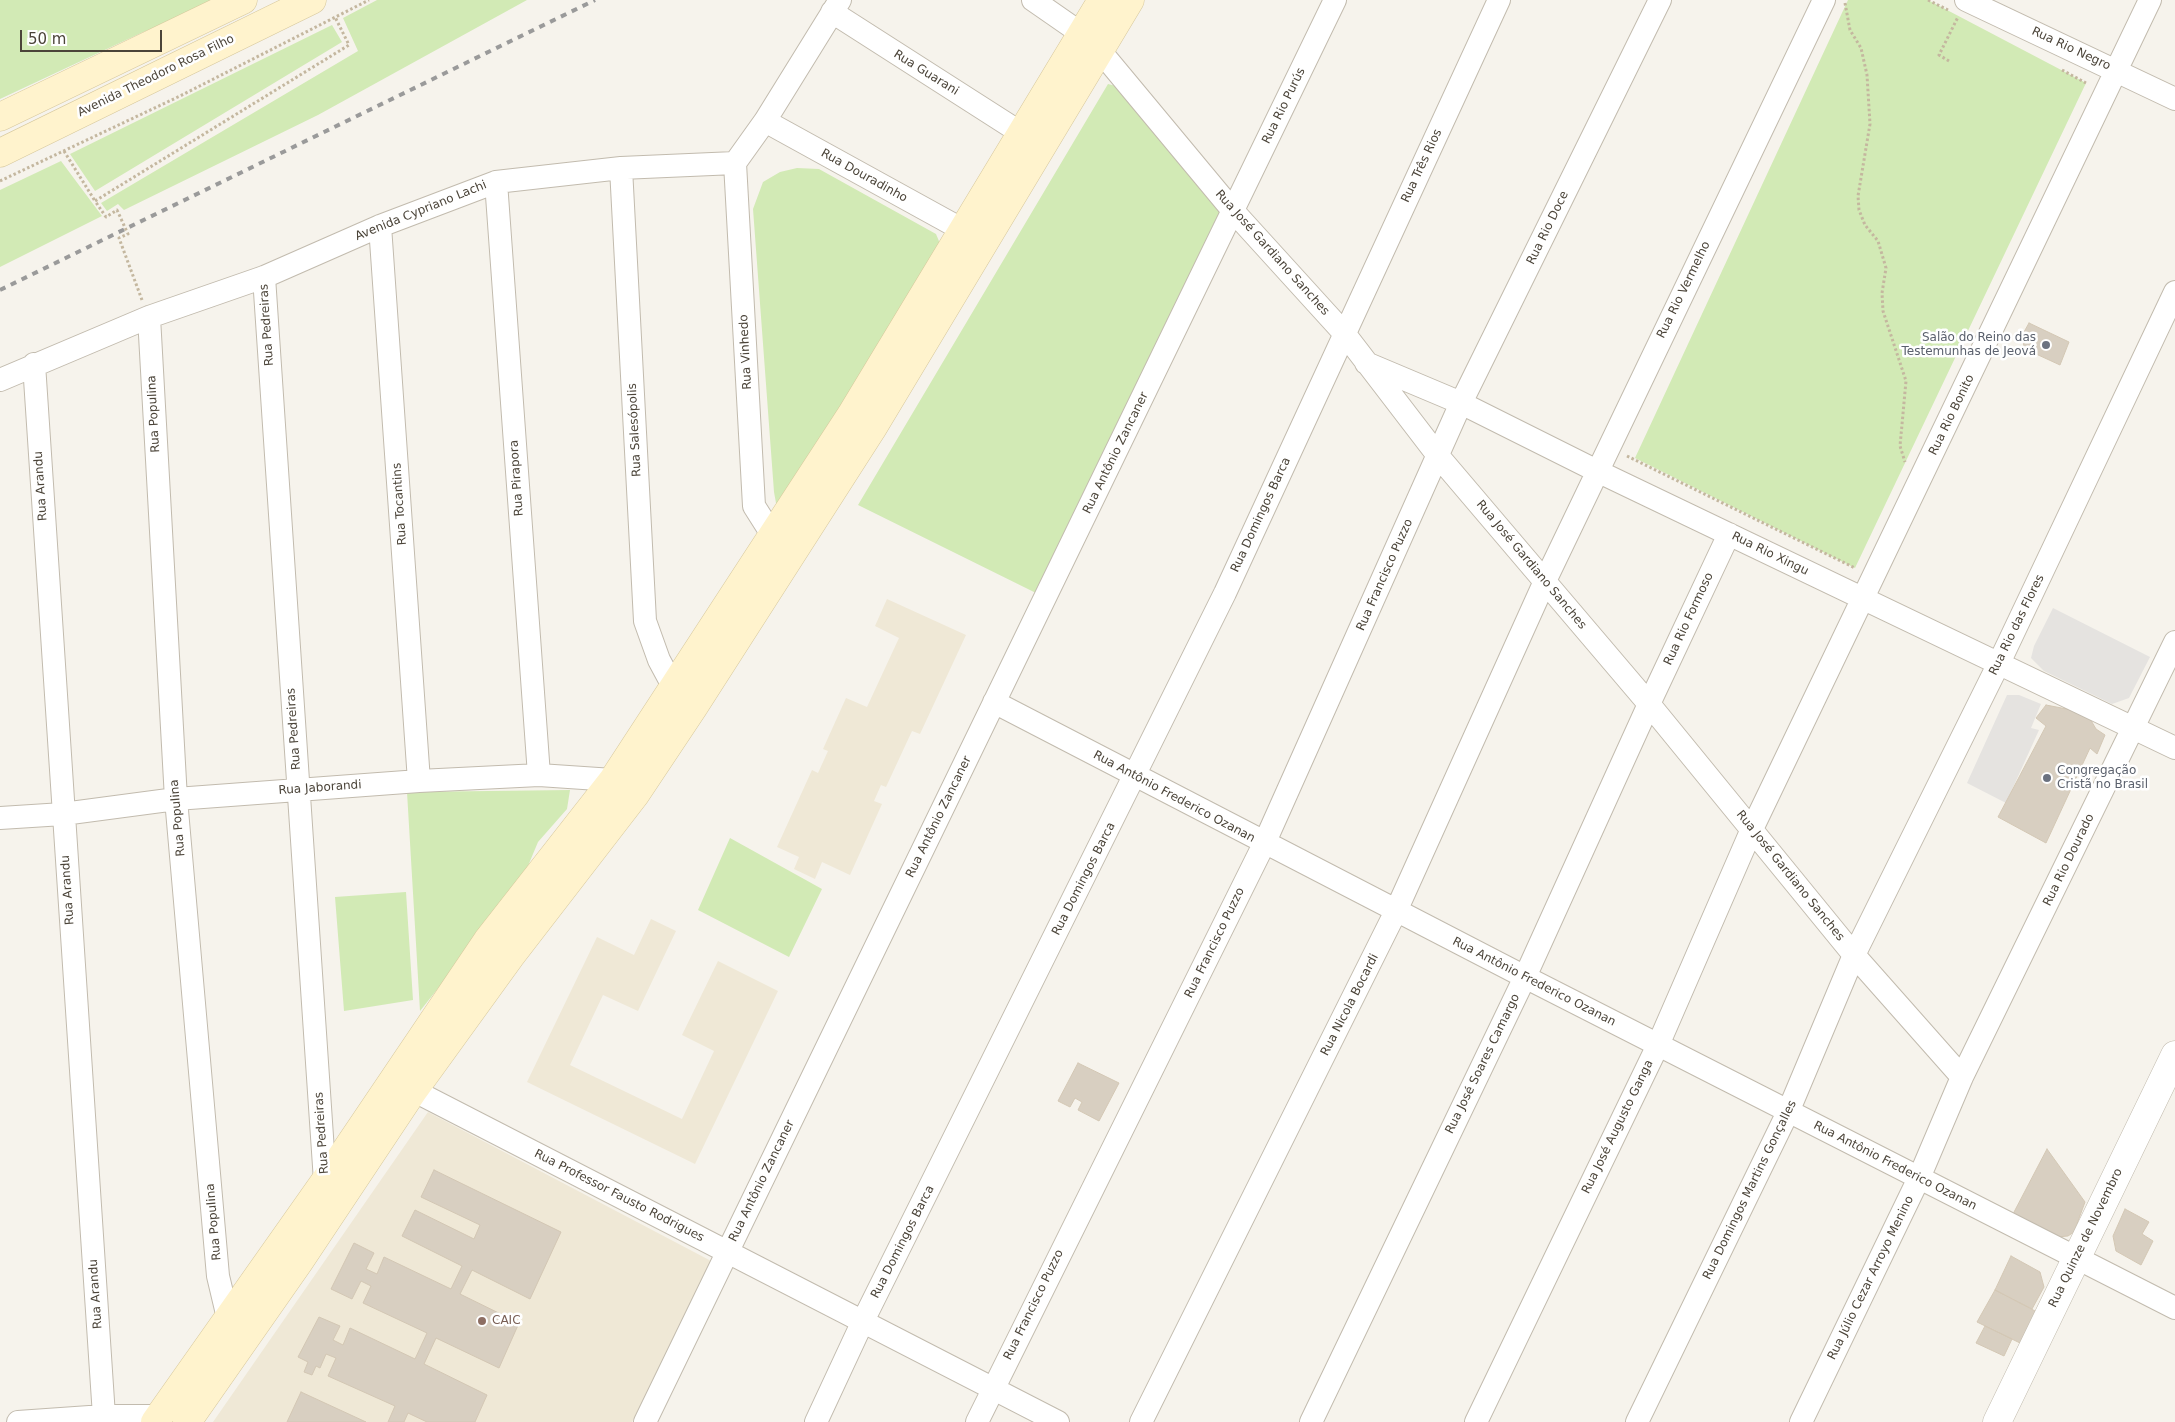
<!DOCTYPE html>
<meta charset="utf-8">
<style>
body{margin:0}
#map{position:relative;width:2175px;height:1422px;overflow:hidden;background:#f6f3ec;font-family:"DejaVu Sans",sans-serif}
canvas{display:block}
.scale{position:absolute;left:20px;top:30px;width:142px;height:22px;box-sizing:border-box;border:2px solid #4b4439;border-top:0;padding-left:6px;font-size:15px;line-height:18px;white-space:nowrap;color:#4b4439;-webkit-text-stroke:4px #fff;paint-order:stroke}
</style>
<div id="map">
<canvas width="2175" height="1422"></canvas>
<div class="scale">50 m</div>
</div>
<script>
const g = document.querySelector('canvas').getContext('2d');
g.lineJoin = 'round';
function paint(path, color) { g.fillStyle = color; g.fill(path, 'evenodd'); }
const poly = rows => new Path2D(rows.map(r => 'M' + r).join(''));
function stroke(path, color, width, dash) { g.strokeStyle = color; g.lineWidth = width; g.lineCap = dash ? 'butt' : 'round'; g.setLineDash(dash || []); g.stroke(path); }
function write(font, color, halo, rows, align = 'center') {
  g.font = font + ' "DejaVu Sans",sans-serif'; g.lineWidth = 5; g.setLineDash([]); g.textBaseline = 'middle'; g.strokeStyle = halo; g.fillStyle = color; for (const [text, x, y, turn = 0] of rows) {
    g.save(); g.translate(x, y); g.rotate((+turn || 0) * Math.PI / 180); g.textAlign = isNaN(turn) ? turn : align; if (halo) g.strokeText(text, 0, 0); g.fillText(text, 0, 0); g.restore();
  }
}
paint(poly([
 [887,599,966,635,920,734,912,731,886,787,881,785,874,801,882,804,850,875,822,862,815,879,794,869,799,857,777,847,812,770,818,773,828,751,823,749,846,698,867,707,899,638,875,626],
 [651,919,676,931,638,1011,603,995,570,1065,682,1119,714,1051,682,1035,718,961,778,991,695,1164,527,1082,597,937,634,955],
 [428,1112,713,1262,632,1422,213,1422]
]), '#efe8d6');
paint(poly([
 [0,0,220,0,141,33,0,99],
 [377,0,527,0,318,115,124,210,118,204,107,211,101,203,358,51,343,18],
 [1848,0,1928,0,2086,83,1855,568,1635,458],
 [332,25,342,42,95,191,70,154],
 [1108,84,1120,87,1220,212,1038,594,858,505],
 [61,161,102,216,0,267,0,190],
 [797,168,819,169,936,234,941,246,784,504,776,503,774,492,753,209,763,182,780,172],
 [570,790,567,809,538,842,520,885,420,1011,407,792],
 [730,838,822,889,789,957,698,910],
 [406,892,413,1000,344,1011,335,897]
]), '#d2eab5');
paint(poly([
 [2053,608,2150,657,2129,698,2112,704,2044,671,2031,658,2034,646],
 [2007,695,2019,695,2041,704,2031,728,2039,730,2006,803,1967,783]
]), '#e5e3e0');
const building = poly([
 [2029,323,2069,342,2060,365,2023,348,2024,342,2019,341,2029,323],
 [2046,705,2077,711,2089,717,2096,729,2105,735,2097,754,2090,748,2046,843,1998,817,2046,726,2036,718,2046,705],
 [1078,1063,1119,1083,1099,1121,1078,1110,1082,1102,1075,1098,1070,1107,1058,1101,1078,1063],
 [2047,1149,2085,1202,2074,1232,2068,1236,2057,1237,2013,1214,2047,1149],
 [434,1170,561,1232,530,1299,472,1270,460,1294,519,1323,499,1368,436,1338,424,1364,487,1395,475,1422,427,1422,408,1413,404,1422,388,1422,395,1406,328,1376,336,1358,326,1354,320,1368,316,1366,312,1375,304,1372,308,1362,298,1357,319,1317,340,1326,333,1340,343,1345,350,1328,415,1359,427,1333,363,1303,371,1286,361,1281,352,1299,331,1289,354,1243,374,1253,366,1269,377,1274,384,1257,451,1289,462,1266,402,1236,415,1210,474,1239,480,1225,421,1197,434,1170],
 [2125,1209,2149,1222,2142,1234,2153,1241,2141,1265,2116,1251,2113,1236,2125,1209],
 [2011,1256,2040,1272,2044,1287,2032,1309,1995,1290,2011,1256],
 [1995,1290,2037,1312,2020,1343,1977,1322,1995,1290],
 [1985,1326,2012,1339,2004,1356,1976,1343,1985,1326],
 [301,1392,366,1422,287,1422,301,1392]
]);
paint(building, '#d8cfc1');
stroke(building, '#d3c7b4', 1);
const minor = poly([
 [1033,0,1082,34,1101,52,1234,212,1344,333,1439,457,1649,704,1854,955,1962,1077],
 [1966,0,2175,99],
 [832,12,1021,133],
 [765,121,963,230],
 [735,163,754,506,773,536],
 [621,168,645,621,659,660,673,686],
 [496,182,539,775],
 [380,226,419,781],
 [264,277,325,1181],
 [149,317,176,799,218,1276,228,1318],
 [1366,363,1461,403,1597,471,2175,748],
 [34,364,104,1416],
 [0,380,149,317,264,277,380,226,496,182,621,168,735,163,765,121,840,0],
 [994,702,1525,977,2175,1308],
 [0,818,63,814,176,799,419,781,539,775,613,780,625,786],
 [399,1083,1058,1422],
 [18,1422,104,1416,159,1416],
 [645,1422,1335,0],
 [816,1422,863,1321,1225,593,1499,0],
 [977,1422,1264,844,1461,403,1660,0],
 [1141,1422,1396,911,1545,581,1824,0],
 [1311,1422,1525,977,1649,704,1729,534],
 [1476,1422,1658,1045,1752,829,2150,0],
 [1637,1422,1788,1112,1854,955,1999,663,2175,292],
 [1801,1422,1919,1178,1962,1077,2175,642]
]);
const tertiary = poly([
 [1997,1422,2175,1055]
]);
const secondary = poly([
 [0,117,243,0],
 [0,153,312,0],
 [155,1422,325,1181,487,941,613,780,851,415,1102,0],
 [187,1422,299,1262,413,1091,510,957,635,795,693,708,872,429,1130,0]
]);
stroke(minor, '#c2bbae', 24);
stroke(tertiary, '#c2bbae', 29);
stroke(secondary, '#d6c79b', 29);
stroke(poly([
 [1928,0,1948,10],
 [1845,3,1850,30,1861,48,1867,75,1870,124,1858,196,1859,210,1865,225,1878,241,1886,268,1882,293,1883,311,1906,381,1900,446,1905,462],
 [1949,61,1939,55,1958,17],
 [2062,70,2086,83],
 [64,151,95,201],
 [0,181,180,96,369,0],
 [142,300,119,238,128,234,117,210,106,217,95,201,349,45,335,17],
 [1627,456,1855,568]
]), '#c4b79f', 3, [2.5, 2.5]);
stroke(minor, '#fff', 22);
stroke(tertiary, '#fff', 28);
stroke(secondary, '#fff3cd', 28);
stroke(poly([
 [0,290,595,0]
]), '#9a9a9a', 4, [6, 6]);
for (const [x, y, r, color] of [
 [2046,345,5,"#6b7280"],
 [2047,778,5,"#6b7280"],
 [482,1321,5,"#8d6e63"]
]) { const dot = new Path2D(); dot.arc(x, y, r, 0, 2 * Math.PI); g.fillStyle = color; g.fill(dot); stroke(dot, '#fff', 2); }
write('12px', '#4b4439', '#fff', [
 ["Rua Rio Negro",2071,49,25],
 ["Rua Guarani",926,73,32],
 ["Avenida Theodoro Rosa Filho",156,76,-26],
 ["Rua Rio Purús",1284,106,-64],
 ["Rua Três Rios",1422,166,-65],
 ["Rua Douradinho",864,176,29],
 ["Avenida Cypriano Lachi",421,211,-22],
 ["Rua Rio Doce",1548,228,-64],
 ["Rua José Gardiano Sanches",1272,253,48],
 ["Rua Rio Vermelho",1684,290,-64],
 ["Rua Pedreiras",267,325,-94],
 ["Rua Vinhedo",746,352,-93],
 ["Rua Populina",154,414,-93],
 ["Rua Rio Bonito",1952,415,-64],
 ["Rua Salesópolis",635,430,-93],
 ["Rua Antônio Zancaner",1116,453,-64],
 ["Rua Pirapora",517,478,-94],
 ["Rua Arandu",41,486,-94],
 ["Rua Tocantins",400,504,-94],
 ["Rua Domingos Barca",1261,515,-65],
 ["Rua Rio Xingu",1770,554,26],
 ["Rua José Gardiano Sanches",1531,565,50],
 ["Rua Francisco Puzzo",1385,575,-66],
 ["Rua Rio Formoso",1689,619,-65],
 ["Rua Rio das Flores",2017,625,-64],
 ["Rua Pedreiras",294,729,-94],
 ["Rua Jaborandi",320,788,-4],
 ["Rua Antônio Frederico Ozanan",1174,797,28],
 ["Rua Antônio Zancaner",939,817,-64],
 ["Rua Populina",178,818,-95],
 ["Rua Rio Dourado",2069,860,-64],
 ["Rua José Gardiano Sanches",1790,876,51],
 ["Rua Domingos Barca",1084,879,-63],
 ["Rua Arandu",68,890,-94],
 ["Rua Francisco Puzzo",1215,943,-64],
 ["Rua Antônio Frederico Ozanan",1534,982,27],
 ["Rua Nicola Bocardi",1350,1005,-63],
 ["Rua José Soares Camargo",1483,1064,-64],
 ["Rua José Augusto Ganga",1618,1127,-64],
 ["Rua Pedreiras",322,1133,-94],
 ["Rua Antônio Frederico Ozanan",1895,1166,27],
 ["Rua Antônio Zancaner",762,1181,-64],
 ["Rua Domingos Martins Gonçalles",1750,1190,-64],
 ["Rua Professor Fausto Rodrigues",619,1196,27],
 ["Rua Populina",214,1222,-95],
 ["Rua Quinze de Novembro",2086,1238,-64],
 ["Rua Domingos Barca",903,1242,-63],
 ["Rua Júlio Cezar Arroyo Menino",1871,1278,-64],
 ["Rua Arandu",96,1294,-94],
 ["Rua Francisco Puzzo",1034,1305,-64]
]);
write('12px', '#5b616d', '#fff', [
 ["Salão do Reino das",2036,338],
 ["Testemunhas de Jeová",2036,352],
 ["Congregação",2057,771,"left"],
 ["Cristã no Brasil",2057,785,"left"]
], 'right');
write('12px', '#785e54', '#fff', [
 ["CAIC",492,1321]
], 'left');
</script>
